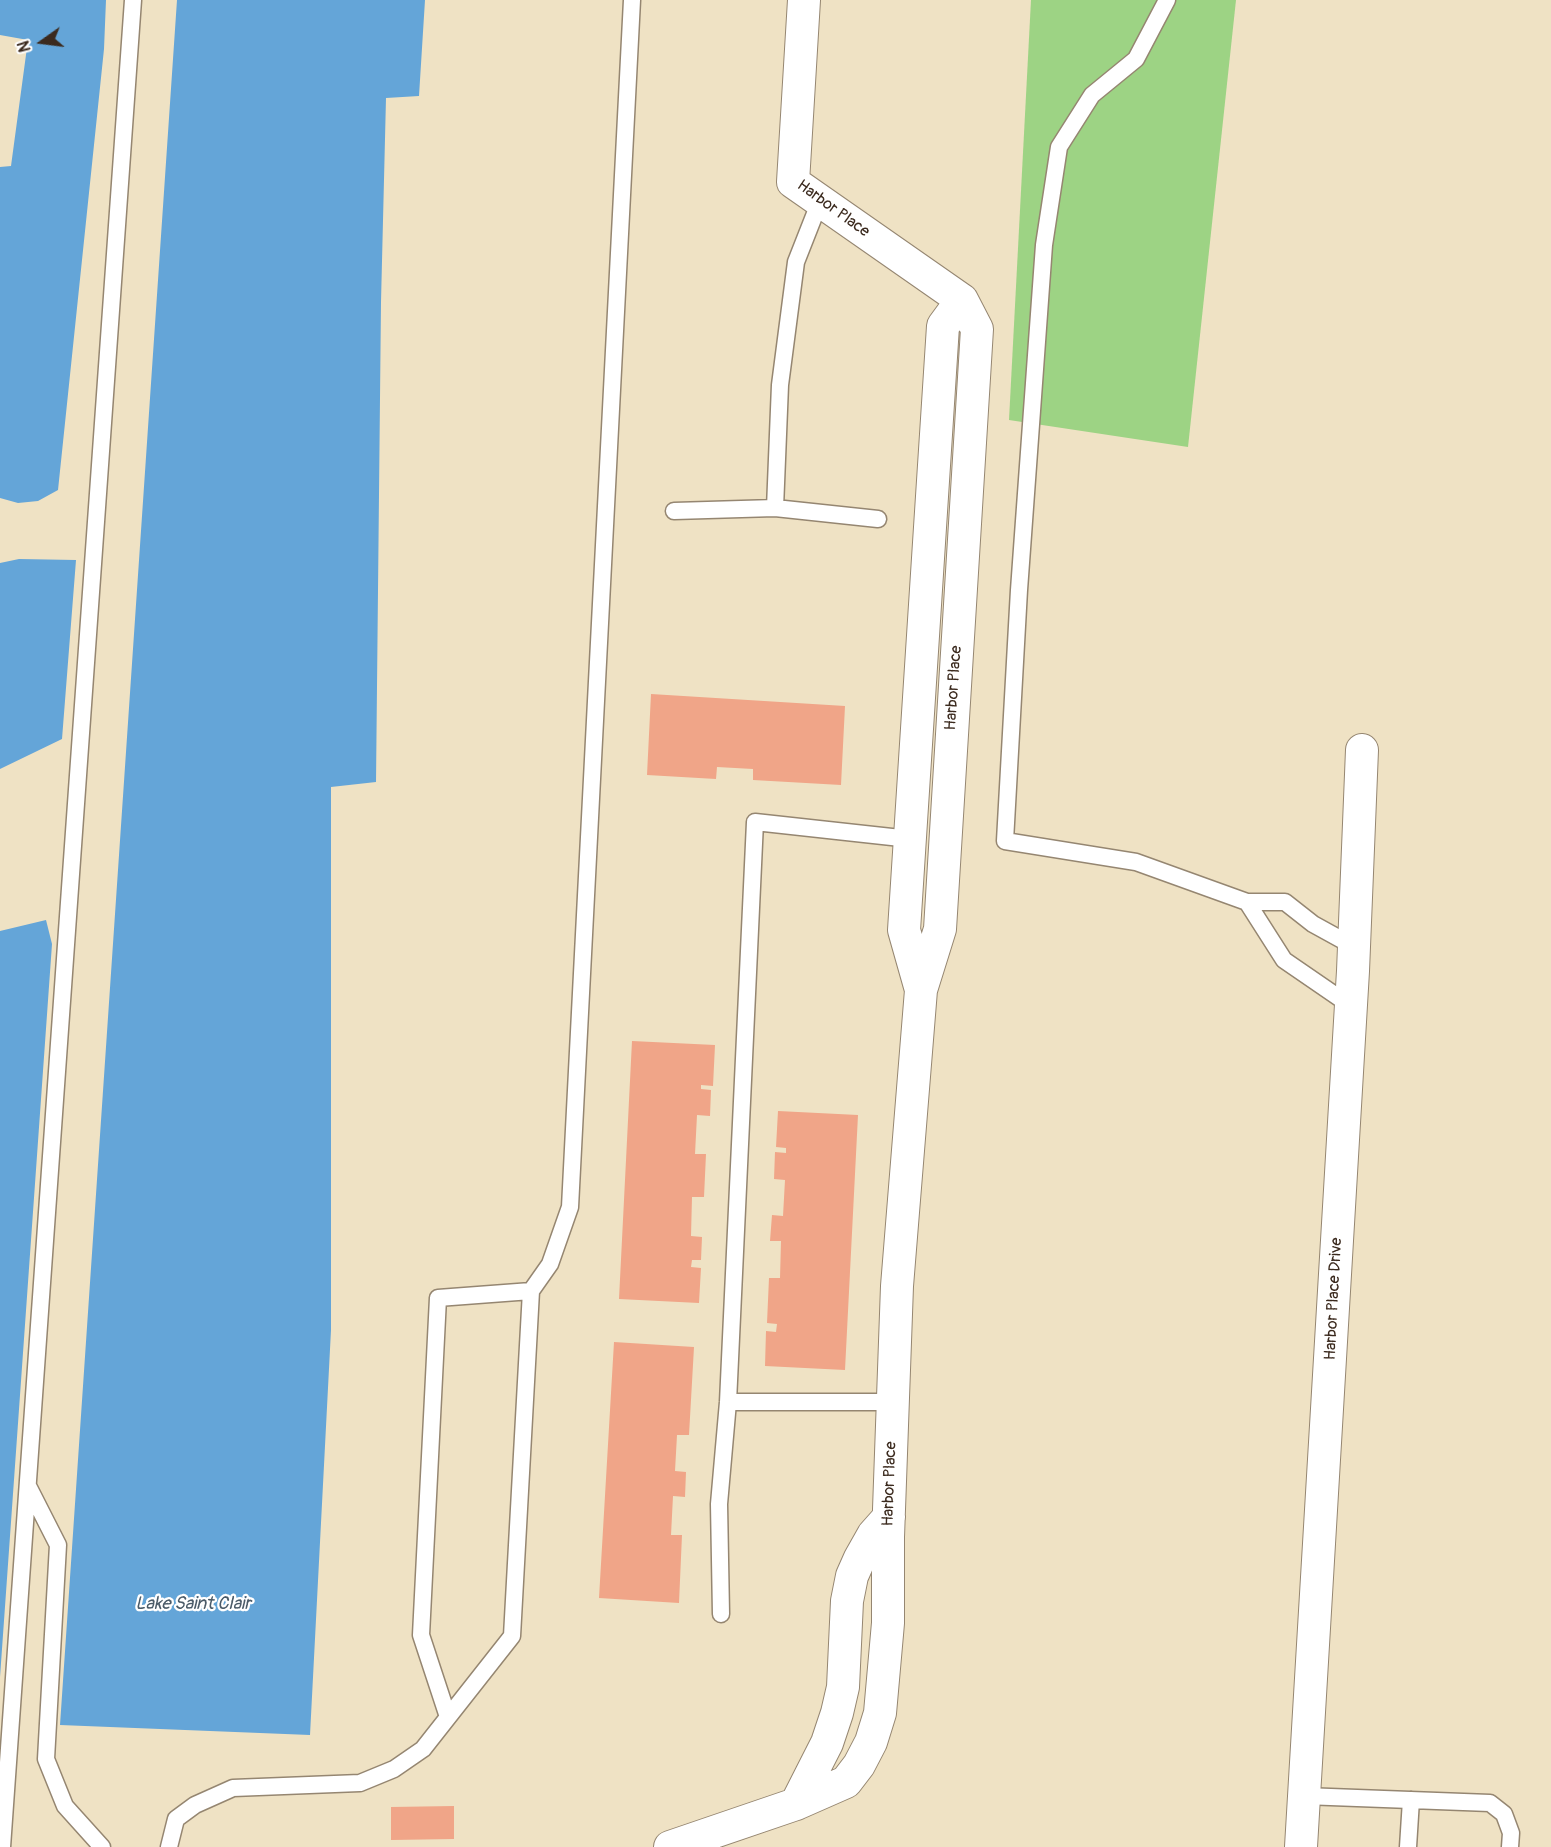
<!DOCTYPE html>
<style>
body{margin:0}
#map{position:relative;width:1551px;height:1847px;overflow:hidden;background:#efe2c4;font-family:Pangolin,sans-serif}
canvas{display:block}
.north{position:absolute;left:12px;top:12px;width:60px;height:60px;-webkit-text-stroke:4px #fff;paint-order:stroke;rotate:256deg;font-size:16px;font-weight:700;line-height:24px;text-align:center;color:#3b2a1e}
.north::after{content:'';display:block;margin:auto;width:21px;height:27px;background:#3b2a1e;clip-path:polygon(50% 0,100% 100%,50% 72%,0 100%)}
</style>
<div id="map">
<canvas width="1551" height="1847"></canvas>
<div class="north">N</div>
</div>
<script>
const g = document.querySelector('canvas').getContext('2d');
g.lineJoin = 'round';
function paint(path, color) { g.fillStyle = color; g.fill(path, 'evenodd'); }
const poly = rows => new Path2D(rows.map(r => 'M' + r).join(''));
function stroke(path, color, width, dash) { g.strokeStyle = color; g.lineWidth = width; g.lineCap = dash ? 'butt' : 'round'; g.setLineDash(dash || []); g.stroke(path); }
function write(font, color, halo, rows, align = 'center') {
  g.font = font + ' Pangolin,sans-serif'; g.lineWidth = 4.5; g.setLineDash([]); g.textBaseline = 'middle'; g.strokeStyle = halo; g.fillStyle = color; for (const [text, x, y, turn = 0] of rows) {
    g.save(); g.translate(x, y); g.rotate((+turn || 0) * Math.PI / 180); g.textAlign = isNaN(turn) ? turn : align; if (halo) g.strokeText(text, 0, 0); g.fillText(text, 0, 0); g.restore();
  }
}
paint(poly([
 [1031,0,1236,0,1188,447,1009,420]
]), '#9dd384');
paint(poly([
 [0,0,106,0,104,49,58,490,38,501,18,503,0,498,0,167,11,166,28,40,0,35],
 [177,0,425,0,419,96,386,98,381,302,376,782,331,787,331,1330,310,1735,60,1725],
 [19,559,76,560,62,739,0,769,0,563],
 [46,920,52,944,0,1677,0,931]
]), '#64a5d8');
paint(poly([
 [651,694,845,706,841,785,753,780,753,769,717,767,716,779,647,775],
 [632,1041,715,1045,713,1086,701,1085,701,1089,711,1090,710,1116,697,1115,695,1154,706,1154,704,1197,692,1197,691,1236,702,1237,701,1260,692,1260,691,1267,701,1268,699,1303,619,1299],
 [778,1111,858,1115,845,1370,765,1366,766,1331,776,1332,777,1324,767,1323,769,1278,780,1278,781,1241,770,1241,772,1215,783,1216,785,1180,774,1179,775,1152,786,1153,786,1148,776,1147],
 [614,1342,694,1347,689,1435,677,1435,675,1471,686,1472,685,1497,673,1496,671,1535,682,1535,679,1603,599,1598],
 [454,1806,454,1839,391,1840,391,1807]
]), '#f0a588');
const service = poly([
 [1167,0,1136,59,1092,95,1059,147,1044,245,1019,590,1005,841,1136,862,1247,902],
 [775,508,878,519],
 [674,511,775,508,780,385,796,262,820,201],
 [1351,1006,1284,960,1247,902,1285,902,1313,924,1353,946],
 [728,1402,893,1402],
 [28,1486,58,1545,46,1759,65,1806,102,1847],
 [721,1614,719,1504,728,1402,755,822,910,839],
 [448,1717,421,1635,438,1298,531,1291],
 [1304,1796,1490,1803,1504,1814,1511,1833,1510,1847],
 [2,1847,133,0],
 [169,1847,176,1819,195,1805,233,1788,360,1783,394,1769,423,1749,512,1636,531,1291,550,1264,570,1207,632,0],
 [1408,1847,1411,1800]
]);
const minor = poly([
 [804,0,793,182,962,300],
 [796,1804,827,1743,837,1713,843,1687,847,1601,852,1576,860,1558,873,1535,889,1517],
 [670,1847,796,1804,846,1782,859,1765,871,1742,880,1713,888,1623,888,1537,897,1286,921,990,940,929,977,329,962,300,943,326,904,930,921,990],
 [1301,1847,1353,971,1362,750]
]);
stroke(service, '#958671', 19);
stroke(minor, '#958671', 34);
stroke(service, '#fff', 16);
stroke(minor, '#fff', 32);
write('16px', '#3b2a1e', '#fff', [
 ["Harbor Place",833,209,36],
 ["Harbor Place",954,688,-86],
 ["Harbor Place Drive",1334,1299,-87],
 ["Harbor Place",890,1484,-88]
]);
write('italic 18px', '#4b5b68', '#fff', [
 ["Lake Saint Clair",193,1604]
]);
</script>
